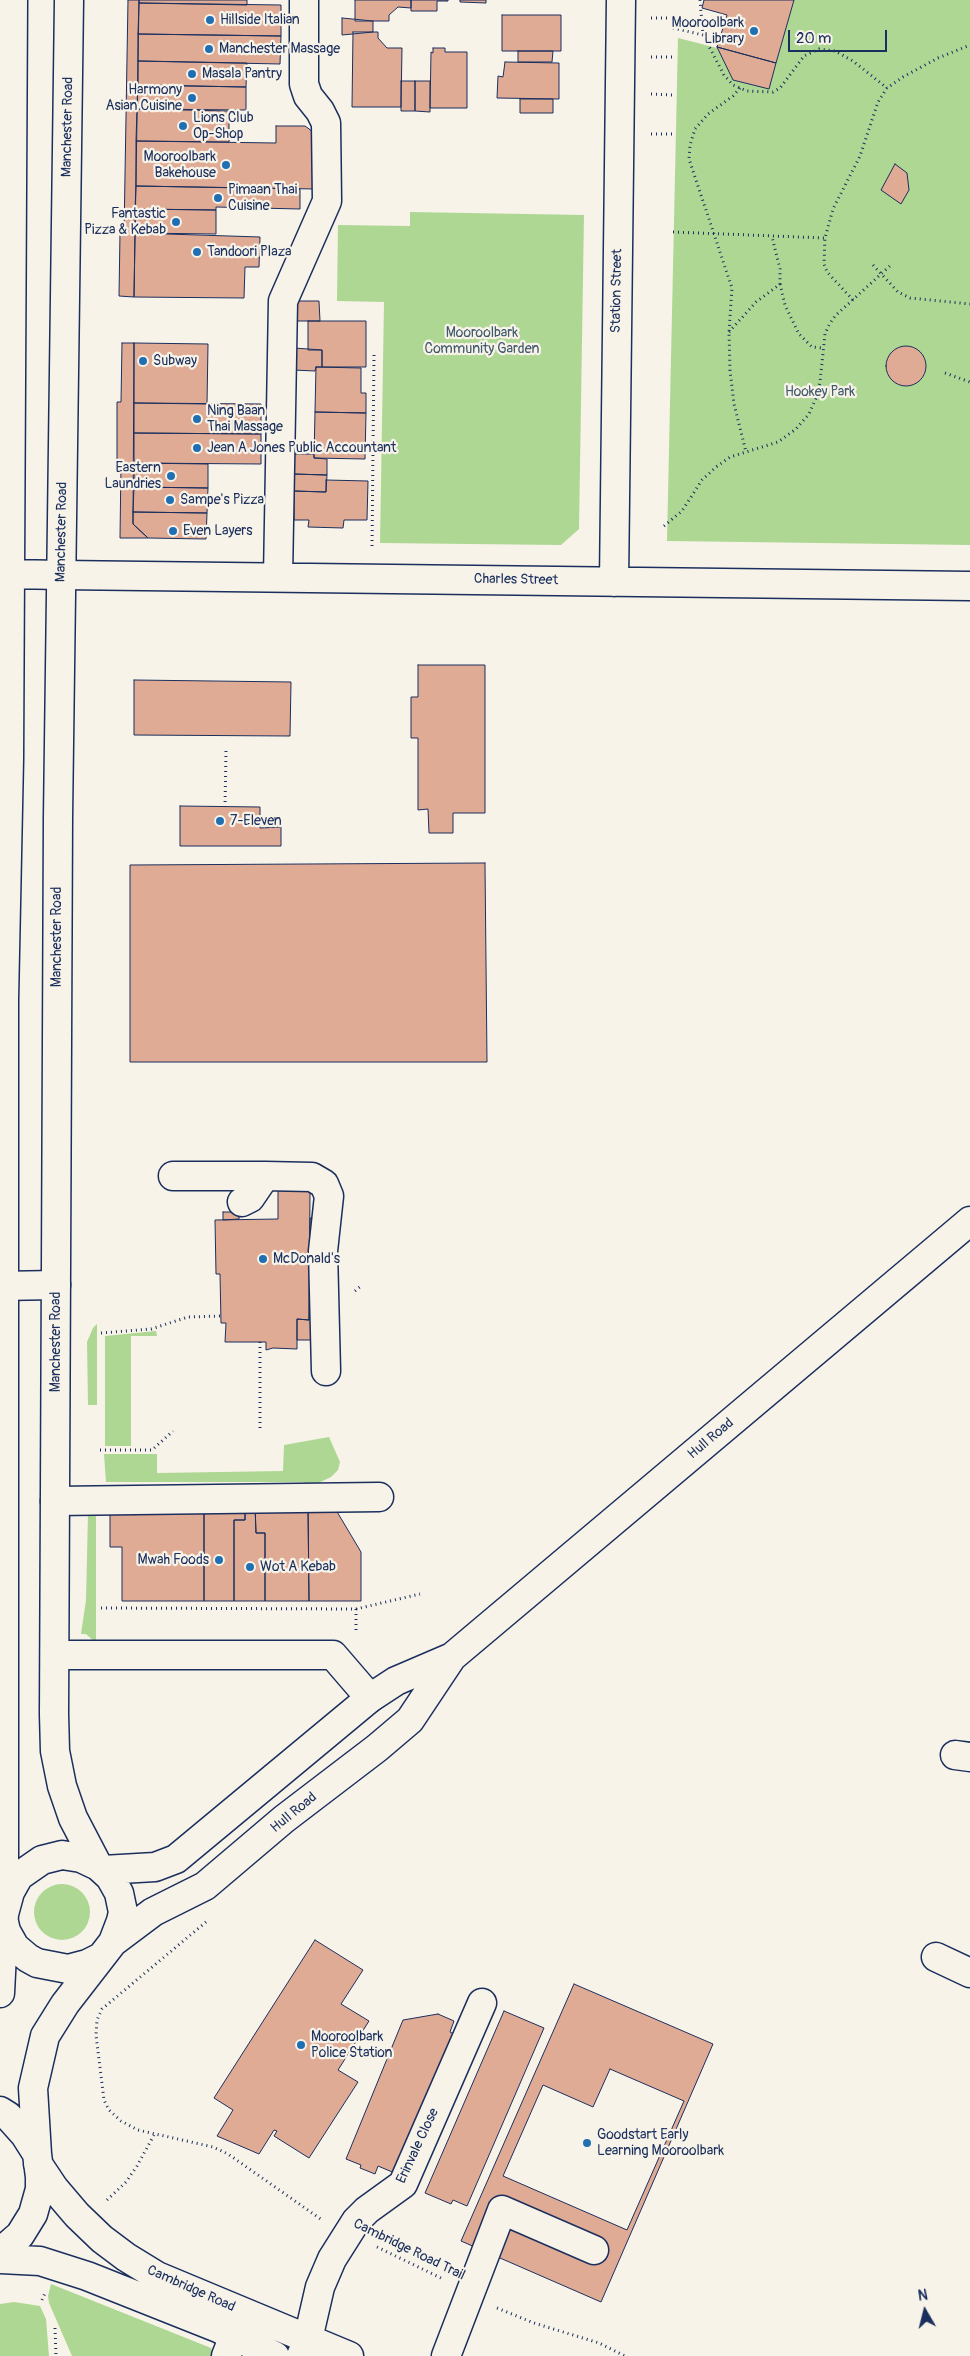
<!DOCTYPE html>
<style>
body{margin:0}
#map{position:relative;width:970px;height:2356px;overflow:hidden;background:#f7f3e8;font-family:Pangolin,sans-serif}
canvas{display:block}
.north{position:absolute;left:900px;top:2286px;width:50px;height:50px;-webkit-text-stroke:4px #f7f3e8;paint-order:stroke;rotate:352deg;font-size:14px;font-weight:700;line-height:20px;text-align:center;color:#1b2f5e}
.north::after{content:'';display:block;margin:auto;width:18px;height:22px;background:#1b2f5e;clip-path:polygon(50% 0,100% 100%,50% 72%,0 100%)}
.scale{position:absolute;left:788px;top:30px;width:99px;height:22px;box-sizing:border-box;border:2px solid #1b2f5e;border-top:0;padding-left:6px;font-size:15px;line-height:18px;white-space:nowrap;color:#1b2f5e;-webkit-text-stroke:4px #f7f3e8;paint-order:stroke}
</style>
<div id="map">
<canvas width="970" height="2356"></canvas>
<div class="north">N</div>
<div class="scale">20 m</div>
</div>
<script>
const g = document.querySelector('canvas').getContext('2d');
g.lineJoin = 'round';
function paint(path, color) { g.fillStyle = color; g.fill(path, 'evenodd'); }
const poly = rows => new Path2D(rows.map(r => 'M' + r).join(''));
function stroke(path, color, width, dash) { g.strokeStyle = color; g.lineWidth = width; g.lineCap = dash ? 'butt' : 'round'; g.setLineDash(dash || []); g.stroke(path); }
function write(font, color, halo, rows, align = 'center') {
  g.font = font + ' Pangolin,sans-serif'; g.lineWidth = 4.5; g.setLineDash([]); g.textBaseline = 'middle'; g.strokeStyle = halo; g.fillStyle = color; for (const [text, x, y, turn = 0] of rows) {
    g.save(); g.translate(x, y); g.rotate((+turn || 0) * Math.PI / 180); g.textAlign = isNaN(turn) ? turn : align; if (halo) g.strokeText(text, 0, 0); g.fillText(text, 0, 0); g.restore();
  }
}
paint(poly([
 [794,0,970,0,970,545,667,541,678,38,776,63],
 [410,212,584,215,579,529,561,545,380,543,384,302,337,301,338,225,410,226],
 [97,1324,97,1405,88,1405,87,1342,93,1328],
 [156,1331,157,1336,131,1336,131,1446,105,1446,105,1336],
 [329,1437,340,1462,338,1470,331,1477,312,1486,303,1482,106,1482,104,1454,157,1454,157,1473,283,1471,284,1445],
 [96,1507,96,1643,86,1634,81,1634,86,1600,88,1513],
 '34 1912a28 28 0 1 1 56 0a28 28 0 1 1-56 0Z',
 [51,2284,211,2348,213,2354,212,2356,72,2356,49,2303,48,2296],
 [14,2302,40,2306,46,2319,49,2356,0,2356,0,2304]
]), '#aed794');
const building = poly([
 [128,0,139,0,134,297,119,296,120,233,124,234,128,0],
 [139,0,247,0,247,5,139,3,139,0],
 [355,0,411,0,411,8,398,7,389,15,389,21,355,21,355,0],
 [411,0,448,0,448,1,437,1,437,11,411,11,411,0],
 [460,0,486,0,486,3,460,2,460,0],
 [704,0,794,0,776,63,717,47,727,15,702,8,704,0],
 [139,3,281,5,281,36,138,34,139,3],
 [502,15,561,15,561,51,502,51,502,15],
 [342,18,373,21,373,32,342,35,342,18],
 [353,32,378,32,378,38,387,48,402,48,401,107,352,107,353,32],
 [138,34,281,36,280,64,138,61,138,34],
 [717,47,776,63,769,89,733,80,717,47],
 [433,48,445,48,445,52,467,52,467,108,430,108,431,52,433,53,433,48],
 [518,51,553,51,552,62,518,62,518,51],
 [138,61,247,63,246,87,138,85,138,61],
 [505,62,559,63,559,99,497,98,498,76,503,77,505,62],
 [401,81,415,81,415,111,401,111,401,81],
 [415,81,430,81,430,112,415,111,415,81],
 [138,85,246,87,246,110,137,109,138,85],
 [520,99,553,99,553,113,520,113,520,99],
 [137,109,229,111,229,142,136,141,137,109],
 [276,126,305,126,316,134,316,189,136,186,136,141,276,143,276,126],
 [895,164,907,173,909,190,901,204,881,190,895,164],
 [136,186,300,189,300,209,216,207,216,210,135,209,136,186],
 [135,209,216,210,216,234,135,233,135,209],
 [135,233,260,237,259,267,245,267,244,298,134,297,135,233],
 [294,301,319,301,320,321,293,321,294,301],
 [308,321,366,321,366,367,322,367,322,350,308,350,308,321],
 [122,343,134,343,133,524,148,538,120,538,121,463,117,463,117,402,121,402,122,343],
 [134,343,208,344,207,404,134,403,134,343],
 '886 366a20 20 0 1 1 40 0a20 20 0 1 1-40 0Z',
 [294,348,322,350,322,367,316,367,315,371,293,370,294,348],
 [316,367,361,368,361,393,366,393,366,413,315,412,316,367],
 [134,403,261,404,261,434,134,433,134,403],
 [315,412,366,413,365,459,314,458,315,412],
 [134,433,261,434,261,464,134,463,134,433],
 [293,454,314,454,314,458,327,459,327,475,293,474,293,454],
 [134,463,208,464,208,488,134,487,134,463],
 [293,474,327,475,326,492,294,491,292,493,293,474],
 [326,480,368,481,367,520,344,520,343,528,308,527,309,520,294,520,294,491,326,492,326,480],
 [134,487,208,488,207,513,133,512,134,487],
 [133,512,207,513,206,539,148,538,133,524,133,512],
 [418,665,485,665,485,813,453,813,453,833,429,833,428,809,418,810,418,738,411,738,411,697,418,697,418,665],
 [134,680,291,682,290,736,134,735,134,680],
 [180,806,260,807,260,828,281,827,281,846,180,846,180,806],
 [485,863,487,1062,130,1062,130,865,485,863],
 [278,1187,305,1187,310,1192,309,1320,297,1319,297,1349,273,1348,266,1350,266,1342,225,1342,226,1323,221,1323,220,1274,216,1274,215,1220,278,1219,278,1187],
 [223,1212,239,1212,239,1219,223,1220,223,1212],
 [319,1217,321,1340,297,1340,297,1319,309,1320,310,1218,319,1217],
 [110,1505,204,1505,204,1601,122,1601,122,1547,110,1547,110,1505],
 [204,1505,245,1505,245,1520,234,1520,234,1601,204,1601,204,1505],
 [245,1505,255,1505,256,1533,265,1533,265,1601,234,1601,234,1520,245,1520,245,1505],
 [255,1505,308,1506,309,1601,265,1601,265,1533,256,1533,255,1505],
 [333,1505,361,1552,361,1601,309,1601,308,1506,333,1505],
 [315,1940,363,1970,341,2004,369,2021,338,2070,358,2082,309,2158,274,2136,277,2131,274,2130,259,2154,217,2136,233,2110,214,2098,315,1940],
 [574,1984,713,2044,601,2302,461,2241,574,1984],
 [504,2011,544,2028,467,2206,453,2200,451,2204,425,2193,504,2011],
 [438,2014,454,2021,450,2032,454,2034,397,2174,378,2166,375,2174,360,2168,361,2165,346,2159,403,2020,438,2014],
 [610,2069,684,2101,627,2230,503,2176,543,2085,593,2107,610,2069]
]);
paint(building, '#e0ab95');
stroke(building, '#1b2f5e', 1);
const minor = poly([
 [61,575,970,586],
 [278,577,283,301,327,201,326,123,320,111,308,96,304,84,304,0],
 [614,582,621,0],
 [173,1176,265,1176],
 [242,1202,250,1198,265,1176,312,1177,324,1184,329,1196,323,1251,326,1371],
 [0,1286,56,1285],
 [55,1501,379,1497],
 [55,1655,333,1655,370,1698],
 [955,1755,970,1757],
 [936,1957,970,1973],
 [226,2356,234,2336],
 [301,2356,308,2339,320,2287,332,2259,356,2221,367,2210,403,2184,482,2003],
 [446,2356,502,2210,594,2250]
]);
const major = poly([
 [69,0,58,817,54,1714,55,1751,62,1786,73,1818,98,1866],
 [9,574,61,575],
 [103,1870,155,1867,176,1859,370,1698,396,1681,452,1657,970,1221],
 [4,1914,4,1000,9,759,13,0],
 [4,1922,6,1931,15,1947,28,1958,37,1963,68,1969,87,1964,101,1957],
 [113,1942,153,1912,205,1886,284,1819,377,1748,410,1720,452,1657],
 [0,1993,4,1914,10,1892,19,1876,42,1860,62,1855,81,1858,98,1866,110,1877,119,1893,123,1912,121,1921,113,1942,65,2004,45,2036,33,2088,37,2154],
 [0,2111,8,2116,25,2135,37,2154,40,2177,40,2189,33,2214,20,2235,0,2252],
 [38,2164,54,2188,77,2215,102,2239,126,2257,157,2276,349,2356],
 [0,2259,40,2261,87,2276,218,2328,275,2356]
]);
stroke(minor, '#1b2f5e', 31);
stroke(major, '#1b2f5e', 31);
stroke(poly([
 [700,0,703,35],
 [651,18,673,18],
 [673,28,703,35,724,75,733,85,747,91,773,92,780,88,804,56,819,49,835,51,853,61,887,88],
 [651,57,673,57],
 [740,88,733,96,708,114,695,129,690,145,689,159,732,288,729,332,730,370,734,404,746,452],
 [651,94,673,95],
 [651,134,673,134],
 [673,232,825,238],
 [873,265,898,292,910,298,970,304],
 [780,284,785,305,799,334,812,347,823,348],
 [853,300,827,272,824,264,825,238,833,209,860,156,878,102,887,88,903,77,938,58,970,45],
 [729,332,756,302,780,284,780,269,772,237],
 [945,373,970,382],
 [664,526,682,511,702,480,716,467,730,457,778,442,796,429,809,414,816,398,820,382,825,334,829,325,835,316,892,264],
 [372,546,374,355],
 [225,807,226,750],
 [355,1291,362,1285],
 [101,1333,151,1329,188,1317,221,1316],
 [260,1342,260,1430],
 [100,1450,152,1450,173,1431],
 [101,1608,356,1609,356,1633],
 [356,1609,420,1594],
 [206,1922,102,2009,97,2020,96,2035,104,2100,109,2110,121,2121,138,2130,213,2147,228,2154,322,2220],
 [107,2200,126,2182,137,2166,154,2135],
 [377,2247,443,2279],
 [42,2300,45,2293],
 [497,2308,534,2323,599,2343,625,2356],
 [55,2328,56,2356]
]), '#1b2f5e', 3, [1, 4]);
stroke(minor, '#f7f3e8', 28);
stroke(major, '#f7f3e8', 28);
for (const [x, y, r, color] of [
 [210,20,5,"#1f6fb2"],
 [754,31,5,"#1f6fb2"],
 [209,49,5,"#1f6fb2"],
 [192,74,5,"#1f6fb2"],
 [192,98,5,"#1f6fb2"],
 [183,126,5,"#1f6fb2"],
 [226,165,5,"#1f6fb2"],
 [218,198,5,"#1f6fb2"],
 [176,222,5,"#1f6fb2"],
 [197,252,5,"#1f6fb2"],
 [143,361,5,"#1f6fb2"],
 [197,419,5,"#1f6fb2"],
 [197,448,5,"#1f6fb2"],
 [171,476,5,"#1f6fb2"],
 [170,500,5,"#1f6fb2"],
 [173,531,5,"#1f6fb2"],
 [220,821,5,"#1f6fb2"],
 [263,1259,5,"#1f6fb2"],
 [219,1560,5,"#1f6fb2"],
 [250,1567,5,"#1f6fb2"],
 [301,2045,5,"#1f6fb2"],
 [587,2143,5,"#1f6fb2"]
]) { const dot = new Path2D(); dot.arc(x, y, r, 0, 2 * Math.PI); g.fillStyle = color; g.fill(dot); stroke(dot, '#f7f3e8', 2); }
write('14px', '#1b2f5e', '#f7f3e8', [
 ["Hillside Italian",220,20],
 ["Mooroolbark",744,23,"right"],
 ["Library",744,39,"right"],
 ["Manchester Massage",219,49],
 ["Masala Pantry",202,74],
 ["Harmony",182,90,"right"],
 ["Asian Cuisine",182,106,"right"],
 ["Lions Club",193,118],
 ["Op-Shop",193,134],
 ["Mooroolbark",216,157,"right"],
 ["Bakehouse",216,173,"right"],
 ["Pimaan Thai",228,190],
 ["Cuisine",228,206],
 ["Fantastic",166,214,"right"],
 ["Pizza & Kebab",166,230,"right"],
 ["Tandoori Plaza",207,252],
 ["Subway",153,361],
 ["Ning Baan",207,411],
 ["Thai Massage",207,427],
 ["Jean A Jones Public Accountant",207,448],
 ["Eastern",161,468,"right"],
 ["Laundries",161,484,"right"],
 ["Sampe's Pizza",180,500],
 ["Even Layers",183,531],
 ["7-Eleven",230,821],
 ["McDonald's",273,1259],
 ["Mwah Foods",209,1560,"right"],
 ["Wot A Kebab",260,1567],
 ["Mooroolbark",311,2037],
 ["Police Station",311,2053],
 ["Goodstart Early",597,2135],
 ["Learning Mooroolbark",597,2151]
], 'left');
write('14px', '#1b2f5e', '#f7f3e8', [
 ["Manchester Road",68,127,-89],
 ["Station Street",617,291,-89],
 ["Manchester Road",62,532,-89],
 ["Charles Street",516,580,1],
 ["Manchester Road",57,937,-90],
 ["Manchester Road",56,1342,-90],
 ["Hull Road",711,1439,-40],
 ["Hull Road",294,1813,-39],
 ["Erinvale Close",418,2146,-65],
 ["Cambridge Road Trail",409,2250,26],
 ["Cambridge Road",191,2289,24]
]);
write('14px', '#40596c', '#f7f3e8', [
 ["Mooroolbark",482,333],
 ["Community Garden",482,349],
 ["Hookey Park",820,392]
]);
</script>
